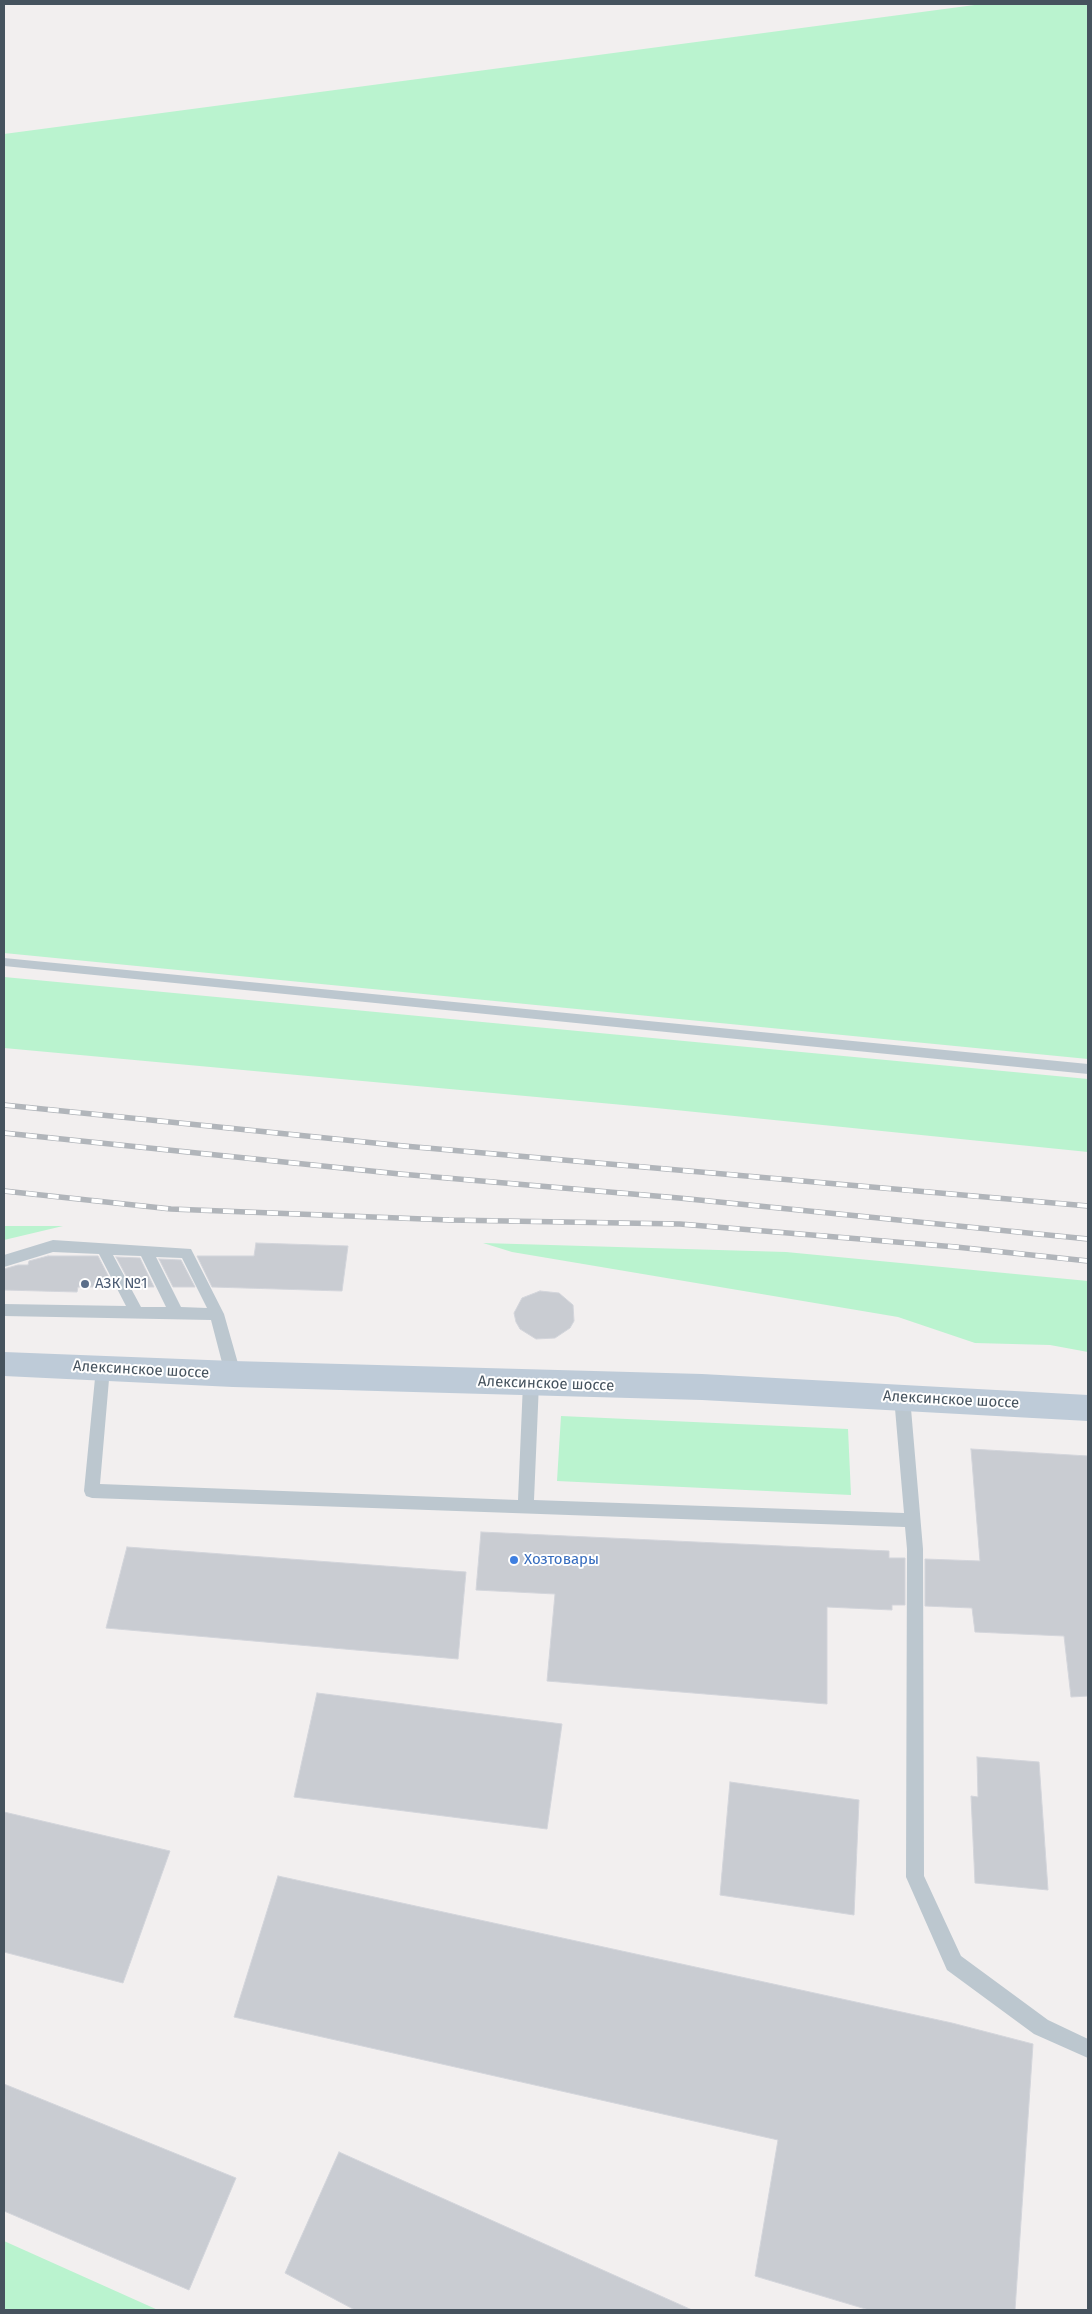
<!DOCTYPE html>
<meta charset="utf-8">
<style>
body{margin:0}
#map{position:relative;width:1092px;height:2314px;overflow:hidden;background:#f2efef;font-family:"Fira Sans",sans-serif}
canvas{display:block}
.frame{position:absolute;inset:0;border:5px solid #46535e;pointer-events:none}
</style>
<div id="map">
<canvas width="1092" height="2314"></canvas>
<div class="frame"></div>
</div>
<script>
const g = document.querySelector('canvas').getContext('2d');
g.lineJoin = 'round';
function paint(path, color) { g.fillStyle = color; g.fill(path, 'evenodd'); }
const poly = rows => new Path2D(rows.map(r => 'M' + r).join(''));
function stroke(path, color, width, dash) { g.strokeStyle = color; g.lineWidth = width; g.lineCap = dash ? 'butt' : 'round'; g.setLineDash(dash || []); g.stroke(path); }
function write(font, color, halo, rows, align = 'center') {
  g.font = font + ' "Fira Sans",sans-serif'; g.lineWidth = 4; g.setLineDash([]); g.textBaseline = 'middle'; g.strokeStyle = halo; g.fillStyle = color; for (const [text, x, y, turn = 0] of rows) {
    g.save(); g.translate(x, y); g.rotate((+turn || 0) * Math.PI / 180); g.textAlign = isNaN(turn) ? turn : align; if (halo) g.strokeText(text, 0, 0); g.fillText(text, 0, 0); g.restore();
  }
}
paint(poly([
 [982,4,1088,4,1088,1059,4,953,4,134],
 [4,977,1088,1079,1088,1152,656,1108,4,1048],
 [4,1226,63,1226,4,1240],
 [483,1243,786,1252,1088,1281,1088,1352,1050,1345,975,1343,898,1317,512,1252],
 [561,1416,848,1429,851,1495,557,1481],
 [4,2241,158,2310,4,2310]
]), '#baf3cf');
const building = poly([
 [256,1243,348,1246,342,1291,212,1287,197,1256,254,1256,256,1243],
 [48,1256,98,1256,114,1287,78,1287,77,1292,4,1290,4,1269,18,1265,28,1265,29,1261,48,1256],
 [116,1257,140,1258,154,1287,132,1287,116,1257],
 [159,1259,181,1260,195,1287,173,1287,159,1259],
 [540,1291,559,1293,573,1305,574,1321,570,1328,555,1338,536,1339,520,1329,516,1322,514,1313,522,1298,540,1291],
 [971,1449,1088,1456,1088,1696,1071,1697,1064,1636,975,1632,972,1608,925,1606,925,1559,980,1561,971,1449],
 [481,1532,889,1551,889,1558,905,1558,905,1605,892,1605,892,1610,827,1607,827,1704,547,1681,555,1594,476,1590,481,1532],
 [127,1547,466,1572,458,1659,106,1628,127,1547],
 [317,1693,562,1724,547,1829,294,1797,317,1693],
 [977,1757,1039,1762,1048,1890,975,1883,971,1796,978,1797,977,1757],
 [730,1782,859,1800,854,1915,720,1895,730,1782],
 [4,1812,170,1851,123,1983,4,1952,4,1812],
 [278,1876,952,2023,1033,2044,1015,2310,869,2310,755,2276,778,2140,234,2017,278,1876],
 [4,2084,236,2178,189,2290,4,2211,4,2084],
 [339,2152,692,2310,355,2310,285,2273,339,2152]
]);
paint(building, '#c9ccd2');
stroke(building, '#d3d5db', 1);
paint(poly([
 [4,958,1088,1064,1088,1074,4,966,4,958],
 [53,1240,191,1249,224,1314,241,1374,238,1378,233,1380,228,1378,225,1374,211,1320,4,1316,4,1304,126,1306,99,1254,53,1252,4,1267,4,1255,53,1240],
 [113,1255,141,1256,166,1307,141,1307,113,1255],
 [156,1257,182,1258,207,1308,181,1307,156,1257],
 [103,1362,108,1364,110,1368,100,1484,518,1500,523,1383,526,1379,531,1377,536,1379,539,1383,534,1500,904,1513,894,1397,897,1392,902,1391,907,1392,910,1397,923,1549,924,1876,961,1956,1048,2020,1088,2039,1088,2058,1034,2034,947,1970,906,1877,907,1549,905,1527,92,1498,86,1496,84,1491,96,1368,98,1364,103,1362]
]), '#bcc7cf');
paint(poly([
 [4,1352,233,1361,702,1374,1088,1395,1088,1421,702,1400,233,1387,4,1376,4,1352]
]), '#becbd8');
const rail = poly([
 [4,1105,404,1146,1088,1206],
 [4,1133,400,1174,679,1198,1088,1239],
 [4,1191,171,1209,449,1220,680,1224,956,1247,1088,1261]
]);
stroke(rail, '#b1b5ba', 5.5);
stroke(rail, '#fff', 4, [11]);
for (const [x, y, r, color] of [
 [85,1284,5,"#5c6f8a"],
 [514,1560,5,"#3f7fe0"]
]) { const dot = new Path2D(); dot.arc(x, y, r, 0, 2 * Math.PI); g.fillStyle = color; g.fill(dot); stroke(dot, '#fff', 2); }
write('15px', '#4e5e75', '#fff', [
 ["АЗК №1",95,1284]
], 'left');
write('15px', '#46535e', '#fff', [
 ["Алексинское шоссе",141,1370,3],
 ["Алексинское шоссе",546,1384,2],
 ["Алексинское шоссе",951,1400,3]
]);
write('15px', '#366cbe', '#fff', [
 ["Хозтовары",524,1560]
], 'left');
</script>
